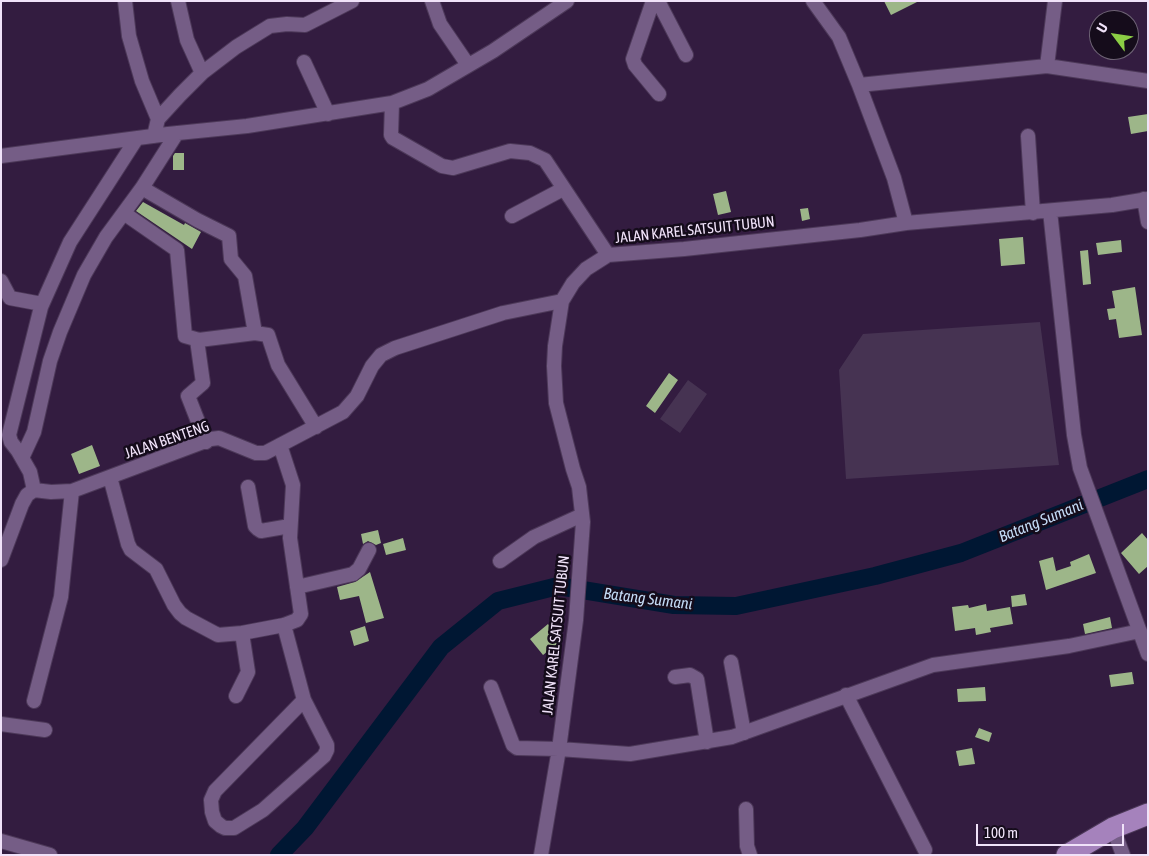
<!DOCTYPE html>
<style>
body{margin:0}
#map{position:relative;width:1149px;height:856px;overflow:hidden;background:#331c40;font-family:"Asap Condensed",sans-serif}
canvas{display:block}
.frame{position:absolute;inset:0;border:2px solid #f0e2f9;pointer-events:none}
.north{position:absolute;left:1089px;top:10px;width:50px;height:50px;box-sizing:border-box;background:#150c1b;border:1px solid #6d6274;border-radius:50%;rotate:301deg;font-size:14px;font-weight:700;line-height:20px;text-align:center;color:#f0e2f9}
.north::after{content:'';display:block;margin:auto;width:18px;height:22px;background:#8cce45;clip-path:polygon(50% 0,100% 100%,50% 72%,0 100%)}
.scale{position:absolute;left:976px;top:824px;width:148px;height:22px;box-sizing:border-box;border:2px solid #f0e2f9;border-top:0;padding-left:6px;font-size:15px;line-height:18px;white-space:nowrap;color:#f0e2f9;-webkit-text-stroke:4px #150c1b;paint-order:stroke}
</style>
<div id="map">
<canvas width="1149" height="856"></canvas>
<div class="frame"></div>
<div class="north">U</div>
<div class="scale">100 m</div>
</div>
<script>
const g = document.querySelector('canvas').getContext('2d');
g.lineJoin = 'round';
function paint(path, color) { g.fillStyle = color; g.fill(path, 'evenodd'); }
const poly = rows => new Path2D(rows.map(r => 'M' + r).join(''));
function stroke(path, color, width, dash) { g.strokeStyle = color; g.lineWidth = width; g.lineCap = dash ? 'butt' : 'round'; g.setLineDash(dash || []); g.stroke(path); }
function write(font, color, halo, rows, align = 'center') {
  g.font = font + ' "Asap Condensed",sans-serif'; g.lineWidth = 5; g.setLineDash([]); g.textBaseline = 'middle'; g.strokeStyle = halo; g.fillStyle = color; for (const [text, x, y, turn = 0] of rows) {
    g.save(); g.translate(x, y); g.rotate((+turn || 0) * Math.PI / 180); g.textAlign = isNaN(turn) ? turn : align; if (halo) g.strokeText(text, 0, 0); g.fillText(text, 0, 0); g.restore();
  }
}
paint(poly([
 [1040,322,1059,465,846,479,839,370,863,334],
 [688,380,707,394,680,433,660,419]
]), '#463352');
stroke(poly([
 [279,855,305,828,441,647,498,601,558,586,674,605,736,606,875,576,961,553,1148,479]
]), '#001733', 18);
paint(poly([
 [884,1,919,1,891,15],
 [1148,114,1148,131,1131,134,1128,117],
 [175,153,184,153,184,170,173,170,173,156],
 [726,191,731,212,718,215,713,194],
 [143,202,184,225,185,223,201,232,192,249,136,211],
 [808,208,810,219,802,221,800,209],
 [1023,237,1025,264,1001,266,999,239],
 [1121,240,1122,252,1098,255,1096,243],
 [1088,250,1091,284,1083,285,1080,251],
 [1135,287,1142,335,1119,338,1116,319,1109,320,1107,309,1115,308,1112,291],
 [669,373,678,380,655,413,646,406],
 [92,445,100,466,79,474,71,454],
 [378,530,381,543,376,545,368,541,363,544,361,534],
 [1142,533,1148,540,1148,566,1139,574,1121,553],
 [403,538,406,550,386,555,383,544],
 [1089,554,1096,573,1046,590,1039,561,1053,557,1056,571,1071,566,1070,562],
 [370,572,384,618,366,623,359,596,340,600,337,587,355,582],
 [1025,594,1027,605,1012,607,1011,596],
 [986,604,987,611,1010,607,1013,624,990,628,991,632,976,635,975,628,955,631,952,607,968,605,969,608],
 [1110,617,1112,628,1085,634,1083,624],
 [548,624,561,641,543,655,530,639],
 [365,626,369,641,354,646,350,631],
 [1132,672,1134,684,1111,687,1109,675],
 [985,687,986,701,958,702,957,689],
 [979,728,992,733,989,742,975,737],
 [972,748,975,764,959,766,956,751]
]), '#9db689');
const minor = poly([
 [125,1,129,36,142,81,158,119],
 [178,1,187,40,202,73],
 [432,1,440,24,468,65],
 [653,1,633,59,635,65,659,94],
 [658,1,686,55],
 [813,1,839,37,859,85,894,178,906,223],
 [304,62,328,114],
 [1047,66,1055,1],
 [859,85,1047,66,1148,81],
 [392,103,391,135,393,138,442,166,453,168,510,151,530,153,545,160,608,255],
 [154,136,158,119,180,95,202,73,236,47,270,26,287,24,305,25,352,1],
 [1028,136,1033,213],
 [1,156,168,134,247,126,392,103,428,89,493,51,567,1],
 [142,188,197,220,229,236,231,259,245,276,255,333],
 [1144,199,1148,222],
 [1050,211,1074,435,1080,468,1148,654],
 [125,213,128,216,177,250,185,336,199,340,255,333,268,335,278,365,316,427],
 [512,216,563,189],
 [1,281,10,298,42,304],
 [197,340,203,383,188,396,206,442],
 [22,458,34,432,50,361,60,332,84,275,106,237,142,188,177,133],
 [110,477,128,544,131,550,156,569,174,605,180,613,186,618,218,635,242,633,284,625,297,620,301,614,290,538,293,485,280,445],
 [248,487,255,526,258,529,261,531,290,526],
 [34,490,51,492,72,491,211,439,219,438,256,453,265,453,343,412,357,396,372,366,381,355,395,348,503,313,562,301],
 [34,490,30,472,18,451,11,442,9,435,41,307,70,242,137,138],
 [1,560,22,504,27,495,34,490],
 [500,561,534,537,582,515],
 [297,587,353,574,359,569,369,550],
 [284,625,304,700,327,745,327,750,324,756,263,810,234,828,225,828,221,826,215,821,212,812,211,800,215,791,304,700],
 [731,662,744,733],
 [675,677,690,675,697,679,707,742],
 [491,687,513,745,517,748,559,749,630,754,732,737,933,665,1069,646,1140,631],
 [846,695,925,850],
 [236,696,248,672,242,633],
 [34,701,61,597,72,491],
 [1,724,45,730],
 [746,809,747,846,750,855],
 [1113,828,1123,855],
 [1,841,50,855],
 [541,855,559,749,576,620,583,522,579,487,573,469,556,403,554,366,555,346,562,301,573,283,586,269,608,255,684,249,860,230,906,223,1112,205,1148,199]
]);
const highway = poly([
 [1067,855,1113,828,1148,814]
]);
stroke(minor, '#4d3959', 16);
stroke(highway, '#4d3959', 23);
stroke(minor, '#755d86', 14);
stroke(highway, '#a582bc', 21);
write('15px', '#f0e2f9', '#150c1b', [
 ["JALAN KAREL SATSUIT TUBUN",695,230,-6],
 ["JALAN BENTENG",167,440,-19],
 ["JALAN KAREL SATSUIT TUBUN",556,635,-84]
]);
write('italic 16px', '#c4dbf6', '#150c1b', [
 ["Batang Sumani",1041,521,-22],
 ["Batang Sumani",648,599,7]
]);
</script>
